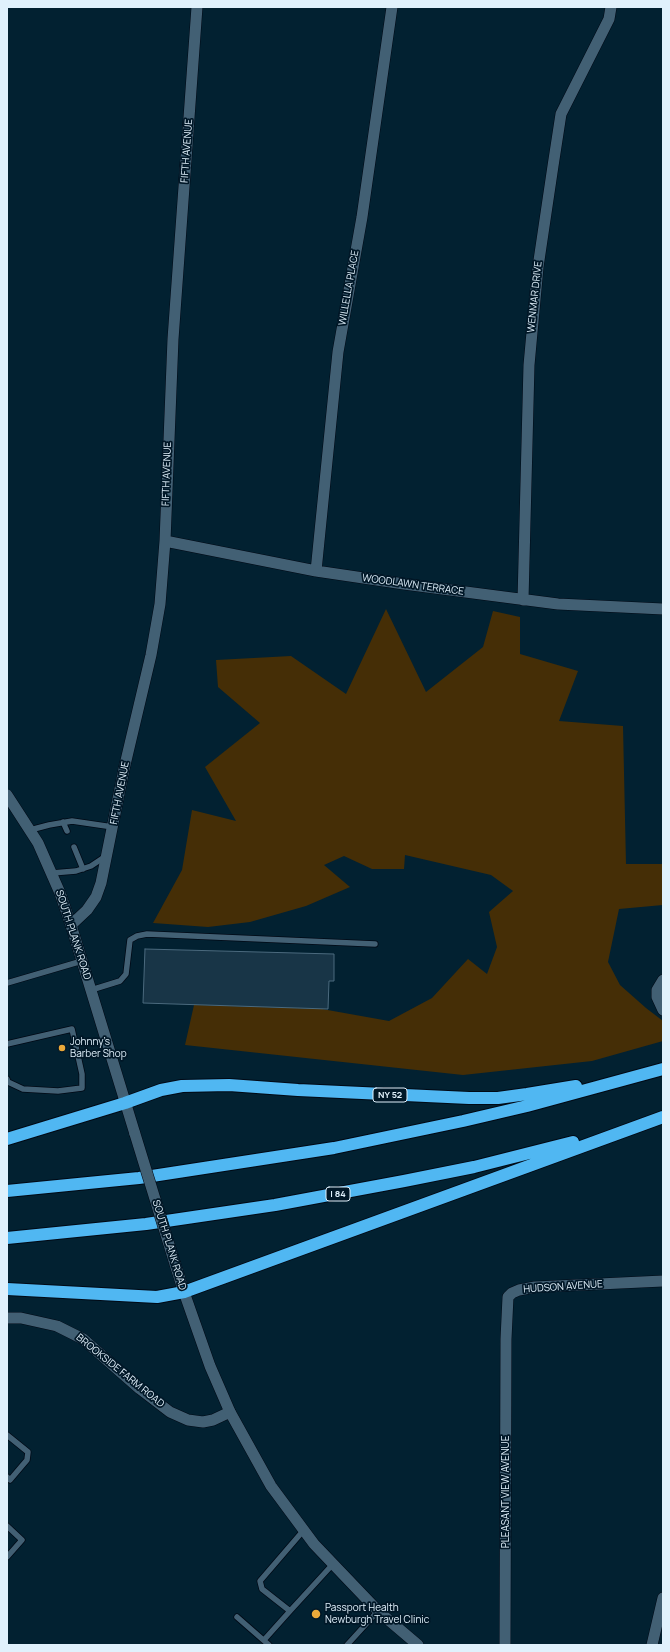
<!DOCTYPE html>
<meta charset="utf-8">
<style>
body{margin:0}
#map{position:relative;width:670px;height:1652px;overflow:hidden;background:#022131;font-family:Manrope,sans-serif}
canvas{display:block}
.frame{position:absolute;inset:0;border:8px solid #e0f1fc;pointer-events:none}
</style>
<div id="map">
<canvas width="670" height="1652"></canvas>
<div class="frame"></div>
</div>
<script>
const g = document.querySelector('canvas').getContext('2d');
g.lineJoin = 'round';
function paint(path, color) { g.fillStyle = color; g.fill(path, 'evenodd'); }
const poly = rows => new Path2D(rows.map(r => 'M' + r).join(''));
function stroke(path, color, width, dash) { g.strokeStyle = color; g.lineWidth = width; g.lineCap = dash ? 'butt' : 'round'; g.setLineDash(dash || []); g.stroke(path); }
function write(font, color, halo, rows, align = 'center') {
  g.font = font + ' Manrope,sans-serif'; g.lineWidth = 3.5; g.setLineDash([]); g.textBaseline = 'middle'; g.strokeStyle = halo; g.fillStyle = color; for (const [text, x, y, turn = 0] of rows) {
    g.save(); g.translate(x, y); g.rotate((+turn || 0) * Math.PI / 180); g.textAlign = isNaN(turn) ? turn : align; if (halo) g.strokeText(text, 0, 0); g.fillText(text, 0, 0); g.restore();
  }
}
paint(poly([
 [386,609,426,692,483,647,493,611,520,617,520,654,578,671,559,721,623,726,626,864,663,864,663,905,619,909,608,962,620,985,646,1008,663,1021,663,1041,592,1061,463,1075,185,1045,194,1005,322,1009,389,1021,432,998,468,959,487,974,497,947,489,912,513,891,491,875,405,855,404,869,372,869,344,856,324,865,350,887,306,906,250,922,208,927,153,923,182,870,192,810,236,821,205,767,260,723,218,687,216,660,291,656,346,694]
]), '#452e06');
const building = poly([
 [145,949,334,954,334,981,329,981,328,1009,143,1003,145,949]
]);
paint(building, '#183547');
stroke(building, '#4b6a7e', 1);
const service = poly([
 [63,822,67,831],
 [30,830,49,825,72,821,113,827],
 [74,847,83,869],
 [52,873,76,871,91,866,106,856],
 [7,983,82,961],
 [91,990,120,981,126,974,130,940,137,936,147,934,375,944],
 [7,1044,72,1029,82,1074,82,1088,58,1091,23,1089,8,1082,7,1079],
 [7,1435,28,1452,27,1460,21,1467,10,1480,7,1477],
 [7,1526,22,1540,7,1557],
 [303,1531,260,1581,262,1589,290,1611,333,1564],
 [237,1617,269,1645],
 [264,1640,290,1611],
 [347,1645,378,1611]
]);
const minor = poly([
 [165,541,316,571,404,584,558,604,663,609],
 [316,571,338,352,362,217,392,7],
 [523,600,529,365,538,267,553,166,561,114,609,19,611,7],
 [71,925,87,910,96,897,101,883,124,769,151,655,160,604,165,541,173,339,197,7],
 [663,980,657,990,657,997,663,1010],
 [7,1318,21,1318,57,1326,83,1339,140,1389,170,1412,188,1420,203,1422,213,1420,230,1412],
 [505,1645,506,1339,508,1297,512,1293,519,1290,535,1287,663,1281],
 [652,1645,663,1598]
]);
const tertiary = poly([
 [184,1292,210,1366,230,1412,271,1486,314,1544,378,1611,418,1645]
]);
const secondary = poly([
 [7,795,38,843,60,893,71,925,135,1134],
 [175,1264,184,1292]
]);
const motorway = poly([
 [7,1139,125,1103,161,1090,182,1086,229,1085,298,1090,469,1098,498,1098,527,1094,576,1086],
 [7,1191,139,1178,334,1148,463,1121,527,1106,663,1069],
 [7,1238,146,1224,275,1205,404,1181,474,1167,573,1142],
 [7,1289,157,1297,184,1292,663,1117]
]);
stroke(service, '#000915', 7);
stroke(minor, '#000915', 12);
stroke(tertiary, '#000915', 12);
stroke(secondary, '#000915', 12);
stroke(motorway, '#000915', 14);
stroke(service, '#426074', 5.5);
stroke(minor, '#426074', 11);
stroke(tertiary, '#426074', 11);
stroke(secondary, '#426074', 11);
stroke(motorway, '#50b7f2', 12);
const secondaryBridge = poly([
 [135,1134,175,1264]
]);
stroke(secondaryBridge, '#000915', 12, []);
stroke(secondaryBridge, '#426074', 11);
for (const [x, y, r, color] of [
 [62,1048,4,"#eba93a"],
 [316,1614,5,"#eba93a"]
]) { const dot = new Path2D(); dot.arc(x, y, r, 0, 2 * Math.PI); g.fillStyle = color; g.fill(dot); stroke(dot, '#001727', 1.5); }
for (const [x, y, w] of [
 [390,1095,34],
 [338,1194,24]
]) { const box = new Path2D(); box.roundRect(x - w / 2, y - 7, w, 14, 3); g.fillStyle = '#001727'; g.fill(box); stroke(box, '#e0f1fc', 1); }
write('bold 9px', '#e0f1fc', null, [
 ["NY 52",390,1095],
 ["I 84",338,1194]
]);
write('10px', '#e0f1fc', '#001727', [
 ["FIFTH AVENUE",187,151,-86],
 ["WILLELLA PLACE",349,288,-80],
 ["WENMAR DRIVE",535,297,-84],
 ["FIFTH AVENUE",167,474,-88],
 ["WOODLAWN TERRACE",413,585,8],
 ["FIFTH AVENUE",120,793,-79],
 ["SOUTH PLANK ROAD",73,935,72],
 ["SOUTH PLANK ROAD",169,1245,73],
 ["HUDSON AVENUE",563,1287,-4],
 ["BROOKSIDE FARM ROAD",120,1371,39],
 ["PLEASANT VIEW AVENUE",506,1492,-90]
]);
write('10px', '#e0f1fc', '#001727', [
 ["Johnny’s",70,1042],
 ["Barber Shop",70,1054],
 ["Passport Health",325,1608],
 ["Newburgh Travel Clinic",325,1620]
], 'left');
</script>
